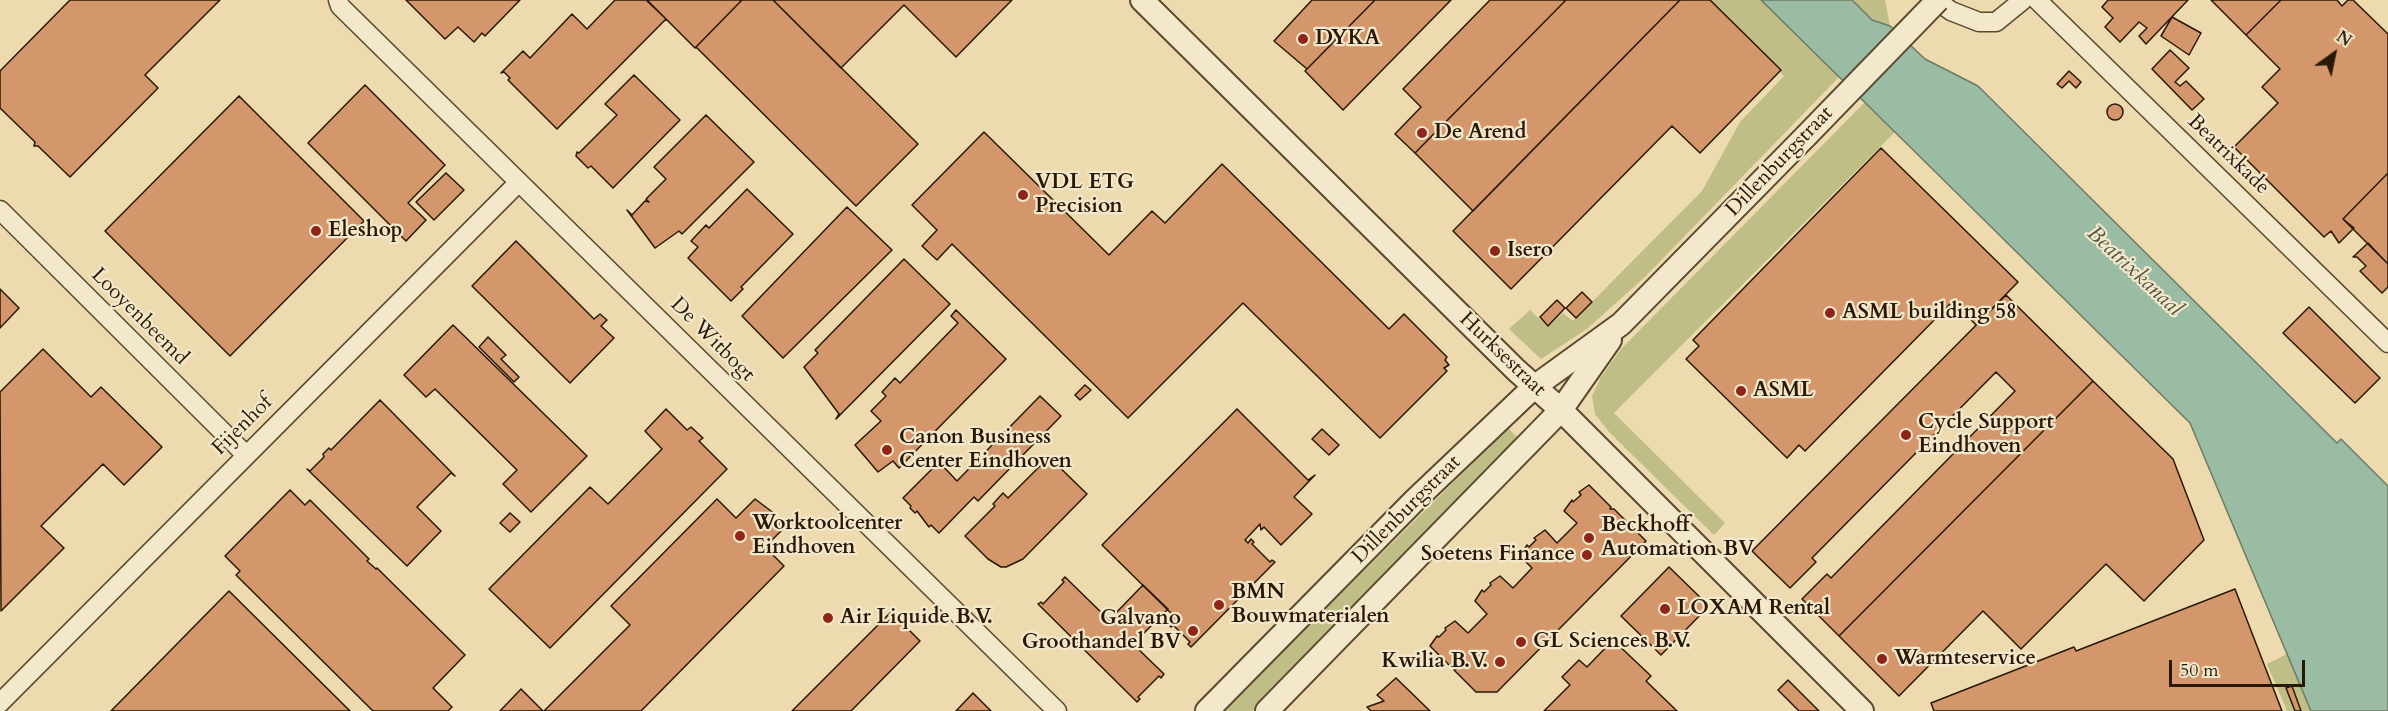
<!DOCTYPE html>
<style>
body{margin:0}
#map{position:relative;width:2388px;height:711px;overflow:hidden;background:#eddbaf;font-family:Cardo,serif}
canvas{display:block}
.north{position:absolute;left:2304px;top:24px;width:60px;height:60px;-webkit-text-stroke:4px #f3e8cb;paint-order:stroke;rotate:33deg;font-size:16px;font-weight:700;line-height:24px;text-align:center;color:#291803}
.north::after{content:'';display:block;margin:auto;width:21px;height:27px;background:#291803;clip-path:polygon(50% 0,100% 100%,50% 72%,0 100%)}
.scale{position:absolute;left:2169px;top:660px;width:136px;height:27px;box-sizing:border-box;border:3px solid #291803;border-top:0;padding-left:8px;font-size:18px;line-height:21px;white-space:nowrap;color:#291803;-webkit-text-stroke:4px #f3e8cb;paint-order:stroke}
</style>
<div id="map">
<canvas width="2388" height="711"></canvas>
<div class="north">N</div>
<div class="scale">50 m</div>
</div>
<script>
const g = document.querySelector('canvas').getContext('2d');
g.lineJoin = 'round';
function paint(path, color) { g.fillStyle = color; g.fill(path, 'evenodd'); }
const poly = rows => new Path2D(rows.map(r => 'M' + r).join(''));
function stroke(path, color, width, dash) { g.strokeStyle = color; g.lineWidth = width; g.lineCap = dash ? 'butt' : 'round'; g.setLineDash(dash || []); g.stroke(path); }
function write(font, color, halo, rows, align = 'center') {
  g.font = font + ' Cardo,serif'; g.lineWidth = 4.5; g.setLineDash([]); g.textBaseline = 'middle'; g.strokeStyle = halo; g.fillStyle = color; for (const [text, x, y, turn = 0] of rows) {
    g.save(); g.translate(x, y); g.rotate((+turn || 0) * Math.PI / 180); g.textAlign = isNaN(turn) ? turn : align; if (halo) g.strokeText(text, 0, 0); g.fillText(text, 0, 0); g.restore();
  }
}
paint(poly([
 [1707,0,1761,0,1839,77,1646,276,1587,329,1541,359,1509,329,1530,310,1548,327,1563,313,1573,321,1702,191,1740,122,1784,76],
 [1852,0,1885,0,1890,26,1872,20],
 [1865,102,1895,132,1614,413,1725,523,1714,535,1610,433,1595,414,1592,396,1601,377,1621,349],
 [1508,428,1520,440,1252,711,1223,711],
 [2287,654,2311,711,2287,711,2267,664]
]), '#bfbe86');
const water = poly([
 [1761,0,1852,0,1872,20,1890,26,1925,59,1978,86,2337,443,2341,439,2388,486,2388,711,2311,711,2190,423,1761,0]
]);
paint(water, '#9abca5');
stroke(water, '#6d7a64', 1.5);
const building = poly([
 [70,0,220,0,145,75,158,88,70,177,38,146,34,146,35,142,0,108,0,71,70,0],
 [406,0,520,0,485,36,482,33,474,42,458,27,445,39,406,0],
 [615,0,646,0,666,19,557,129,508,80,510,78,504,72,501,73,523,51,530,58,572,14,587,29,615,0],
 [647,0,742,0,695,48,647,0],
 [742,0,773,0,918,144,856,206,696,47,742,0],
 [773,0,1012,0,956,57,904,5,841,68,773,0],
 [1312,0,1375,0,1307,69,1274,41,1312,0],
 [1375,0,1451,0,1343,110,1305,71,1375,0],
 [1490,0,1566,0,1415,153,1395,134,1421,107,1403,89,1490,0],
 [1566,0,1680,0,1473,211,1415,153,1566,0],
 [1680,0,1710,0,1781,70,1700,153,1672,126,1511,289,1453,231,1680,0],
 [2108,0,2188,0,2146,44,2139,36,2147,28,2139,22,2120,42,2105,27,2113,18,2102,7,2108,0],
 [2211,0,2281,0,2246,35,2211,0],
 [2281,0,2337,0,2342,6,2348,0,2353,0,2388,34,2388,173,2343,219,2354,228,2339,243,2331,231,2324,237,2234,147,2278,103,2262,87,2280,69,2246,35,2281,0],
 [2172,17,2201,33,2189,55,2161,36,2172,17],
 [2170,50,2189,68,2175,82,2180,86,2186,81,2204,99,2192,110,2152,69,2170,50],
 [2069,71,2081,82,2076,88,2069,81,2062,88,2057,84,2069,71],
 [634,75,680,120,613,188,591,166,588,168,576,156,577,152,579,153,617,115,605,104,634,75],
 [365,85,445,165,408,203,426,220,406,241,308,143,365,85],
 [239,96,364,221,230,356,105,231,239,96],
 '2107 112a8 8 0 1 1 16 0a8 8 0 1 1-16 0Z',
 [706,115,754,162,682,234,679,231,655,248,627,210,632,215,645,201,649,202,646,199,666,179,654,167,706,115],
 [984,132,1109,255,1152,211,1165,223,1222,164,1389,329,1404,314,1447,357,1445,360,1449,365,1444,368,1447,371,1380,438,1243,303,1128,418,952,244,937,260,922,246,937,230,912,205,984,132],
 [1881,148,2018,282,1976,325,1953,301,1805,451,1799,445,1787,458,1686,359,1699,346,1693,340,1881,148],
 [446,173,464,190,434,220,416,202,446,173],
 [2388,173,2388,264,2343,219,2388,173],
 [747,189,793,234,741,287,743,289,731,301,688,258,698,247,691,241,706,225,709,228,747,189],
 [847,207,892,250,783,358,742,316,847,207],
 [516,241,594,319,600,314,607,320,601,326,614,338,570,383,472,286,516,241],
 [2368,243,2388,264,2388,287,2382,293,2360,271,2366,266,2357,257,2353,257,2368,243],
 [904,259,950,304,836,419,839,414,804,367,818,353,815,350,904,259],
 [0,289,19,308,0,328,0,289],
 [1582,292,1592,302,1576,318,1566,308,1582,292],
 [2006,295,2093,381,1839,636,1802,599,1827,574,1831,578,2015,391,1996,372,1812,558,1816,562,1790,588,1752,551,2006,295],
 [1557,300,1565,308,1548,326,1540,317,1557,300],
 [2309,307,2380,378,2355,403,2283,333,2309,307],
 [956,310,1006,359,899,468,893,461,878,472,855,445,881,421,871,411,886,396,882,392,895,378,900,383,958,323,951,316,956,310],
 [453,325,587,456,531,512,503,484,517,470,435,389,426,397,404,375,453,325],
 [488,337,506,355,501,359,519,377,514,382,479,347,488,337],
 [43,349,91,397,101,387,162,447,124,485,103,464,41,526,64,548,1,611,0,392,43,349],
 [2093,381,2173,459,2204,540,2144,601,2106,564,2021,649,1983,611,1899,696,1839,636,2093,381],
 [1085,385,1091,390,1080,400,1075,395,1085,385],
 [1040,396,1061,416,978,501,974,497,939,533,931,525,929,527,917,511,915,513,910,508,911,506,903,498,939,462,957,481,1040,396],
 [380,400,455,476,451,473,417,507,441,531,407,566,307,469,310,471,324,457,323,454,329,448,331,450,380,400],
 [666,409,687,430,691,427,703,438,699,441,727,469,550,648,489,589,590,487,608,504,662,449,645,431,666,409],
 [1237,409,1308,480,1315,475,1294,497,1312,514,1281,545,1264,527,1261,530,1260,524,1245,540,1248,543,1251,539,1254,542,1252,544,1270,562,1272,560,1275,562,1191,647,1188,644,1190,642,1173,625,1171,627,1168,624,1175,617,1102,545,1237,409],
 [1322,429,1339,445,1329,455,1312,439,1322,429],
 [1049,457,1087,494,1023,559,1006,567,1001,567,988,559,965,536,995,506,993,504,1003,493,1008,498,1049,457],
 [1589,485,1611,507,1610,509,1614,509,1646,541,1497,692,1476,692,1454,670,1456,669,1452,668,1430,646,1437,636,1439,637,1446,630,1445,628,1455,621,1468,633,1487,614,1475,601,1482,590,1484,592,1491,585,1490,583,1500,576,1513,588,1532,568,1520,556,1527,545,1529,547,1536,540,1534,538,1545,530,1557,543,1577,523,1564,511,1572,500,1573,502,1581,495,1579,492,1589,485],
 [290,490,305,505,310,500,369,559,367,561,376,569,377,568,465,655,433,688,452,707,448,711,373,711,236,575,240,571,225,556,290,490],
 [717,499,736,518,755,499,775,514,773,516,784,528,765,547,784,566,641,711,544,711,630,625,611,606,717,499],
 [510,513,520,522,510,532,500,523,510,513],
 [1669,567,1709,606,1661,655,1621,616,1669,567],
 [1065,577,1109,620,1143,585,1168,609,1133,644,1164,674,1161,678,1159,676,1138,697,1140,699,1137,702,1038,604,1041,602,1043,604,1064,582,1062,580,1065,577],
 [2235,589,2282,711,1934,711,1931,703,2074,647,2076,651,2235,589],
 [229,591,350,711,111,711,229,591],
 [891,612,920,641,851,711,792,711,891,612],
 [1613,640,1651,676,1646,681,1677,711,1544,711,1570,685,1562,677,1579,660,1587,667,1613,640],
 [1396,678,1430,711,1371,711,1367,707,1384,701,1377,695,1396,678],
 [1788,680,1819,711,1799,711,1778,690,1788,680],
 [2292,686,2301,711,2295,711,2286,688,2292,686],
 [521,689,543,711,500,711,521,689],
 [973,693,991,711,956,711,973,693]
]);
paint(building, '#d4976c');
stroke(building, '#291803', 1.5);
const minor = poly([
 [338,0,340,6,1057,711],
 [1936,0,1951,11,1979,22,1996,22,2023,0],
 [2037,0,2388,343],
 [0,210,246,455],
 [0,703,519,182]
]);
const tertiary = poly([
 [1142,0,1516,370,1561,410,1862,711],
 [1207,711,1415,500,1534,387,1621,324,1806,136],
 [1267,711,1561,410,1610,340]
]);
stroke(minor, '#5a492e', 21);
stroke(tertiary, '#5a492e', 26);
stroke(minor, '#f3e8cb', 18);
stroke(tertiary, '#f3e8cb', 22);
const tertiaryBridge = poly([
 [1806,136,1938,0]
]);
stroke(tertiaryBridge, '#5a492e', 26, []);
stroke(tertiaryBridge, '#f3e8cb', 22);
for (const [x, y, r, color] of [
 [1303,39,6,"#8f2418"],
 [1422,133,6,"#8f2418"],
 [1023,195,6,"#8f2418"],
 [316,231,6,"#8f2418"],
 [1495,251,6,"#8f2418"],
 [1830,313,6,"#8f2418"],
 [1741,391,6,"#8f2418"],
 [1906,435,6,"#8f2418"],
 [887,450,6,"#8f2418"],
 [740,536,6,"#8f2418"],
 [1589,538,6,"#8f2418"],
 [1587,555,6,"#8f2418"],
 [1219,605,6,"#8f2418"],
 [1665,609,6,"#8f2418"],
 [828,618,6,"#8f2418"],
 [1193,631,6,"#8f2418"],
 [1521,642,6,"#8f2418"],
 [1882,659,6,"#8f2418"],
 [1500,662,6,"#8f2418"]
]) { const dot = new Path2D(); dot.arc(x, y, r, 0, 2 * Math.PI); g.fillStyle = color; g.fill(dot); stroke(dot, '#f3e8cb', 2); }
write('bold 21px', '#291803', '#f3e8cb', [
 ["DYKA",1315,39],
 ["De Arend",1434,133],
 ["VDL ETG",1035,183],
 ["Precision",1035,207],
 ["Eleshop",328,231],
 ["Isero",1507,251],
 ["ASML building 58",1842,313],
 ["ASML",1753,391],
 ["Cycle Support",1918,423],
 ["Eindhoven",1918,447],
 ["Canon Business",899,438],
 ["Center Eindhoven",899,462],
 ["Worktoolcenter",752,524],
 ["Eindhoven",752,548],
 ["Beckhoff",1601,526],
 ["Automation BV",1601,550],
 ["Soetens Finance",1575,555,"right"],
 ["BMN",1231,593],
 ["Bouwmaterialen",1231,617],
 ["LOXAM Rental",1677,609],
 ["Air Liquide B.V.",840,618],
 ["Galvano",1181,619,"right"],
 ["Groothandel BV",1181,643,"right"],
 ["GL Sciences B.V.",1533,642],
 ["Warmteservice",1894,659],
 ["Kwilia B.V.",1488,662,"right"]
], 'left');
write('21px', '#291803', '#f3e8cb', [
 ["Beatrixkade",2228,155,44],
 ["Dillenburgstraat",1780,162,-46],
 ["Looyenbeemd",139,317,45],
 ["De Witbogt",712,340,45],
 ["Hurksestraat",1502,355,44],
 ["Fijenhof",243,426,-45],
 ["Dillenburgstraat",1407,510,-45]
]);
write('italic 22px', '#51513c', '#f3e8cb', [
 ["Beatrixkanaal",2134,272,43]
]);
</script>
